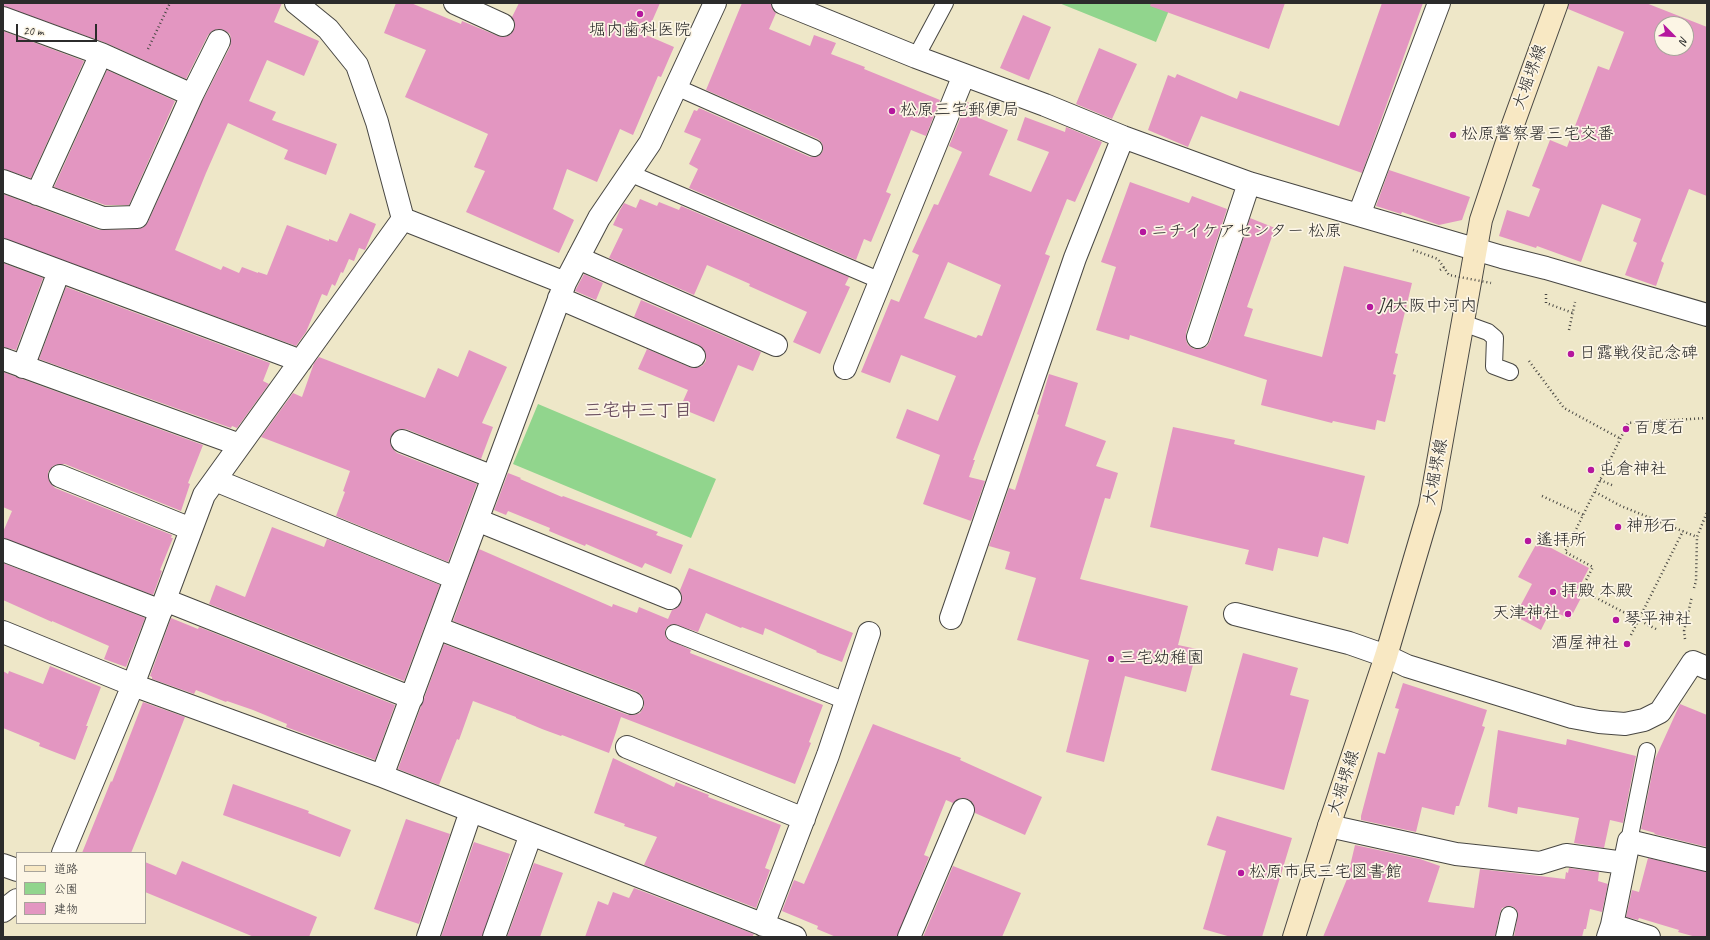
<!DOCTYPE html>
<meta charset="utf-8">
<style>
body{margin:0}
#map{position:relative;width:1710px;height:940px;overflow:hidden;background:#eee7c8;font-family:Caveat,"Klee One",sans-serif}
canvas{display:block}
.frame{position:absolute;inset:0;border:4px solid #2b2b2b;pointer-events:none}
.legend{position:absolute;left:16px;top:852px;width:130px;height:72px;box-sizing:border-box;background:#fcf5e5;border:1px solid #a8a49b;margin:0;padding:5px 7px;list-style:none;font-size:12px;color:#2b2b2b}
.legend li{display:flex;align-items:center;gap:8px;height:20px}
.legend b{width:20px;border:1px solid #a8a49b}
.north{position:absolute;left:1654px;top:16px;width:40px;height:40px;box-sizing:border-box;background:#fcf5e5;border:1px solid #a8a49b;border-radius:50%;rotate:114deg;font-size:11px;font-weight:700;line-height:16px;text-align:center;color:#2b2b2b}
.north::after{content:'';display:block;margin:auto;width:14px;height:18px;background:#b5179e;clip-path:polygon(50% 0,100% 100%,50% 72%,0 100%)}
.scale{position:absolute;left:16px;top:24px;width:81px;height:18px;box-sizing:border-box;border:2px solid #2b2b2b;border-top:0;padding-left:5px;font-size:12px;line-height:14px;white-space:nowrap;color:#2b2b2b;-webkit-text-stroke:3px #fcf5e5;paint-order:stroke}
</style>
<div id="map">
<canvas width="1710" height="940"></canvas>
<div class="frame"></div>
<ul class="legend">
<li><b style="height:5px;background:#f8e8c3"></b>道路</li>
<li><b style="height:11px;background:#91d58d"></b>公園</li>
<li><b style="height:11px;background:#e396c1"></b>建物</li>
</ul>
<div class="north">N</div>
<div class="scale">20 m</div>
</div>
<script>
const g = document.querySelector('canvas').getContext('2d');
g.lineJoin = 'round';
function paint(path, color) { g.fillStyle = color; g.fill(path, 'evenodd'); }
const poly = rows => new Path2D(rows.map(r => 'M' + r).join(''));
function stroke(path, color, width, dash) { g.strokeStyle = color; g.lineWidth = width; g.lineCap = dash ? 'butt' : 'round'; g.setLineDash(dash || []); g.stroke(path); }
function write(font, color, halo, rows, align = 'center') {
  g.font = font + ' Caveat,"Klee One",sans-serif'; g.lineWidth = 3.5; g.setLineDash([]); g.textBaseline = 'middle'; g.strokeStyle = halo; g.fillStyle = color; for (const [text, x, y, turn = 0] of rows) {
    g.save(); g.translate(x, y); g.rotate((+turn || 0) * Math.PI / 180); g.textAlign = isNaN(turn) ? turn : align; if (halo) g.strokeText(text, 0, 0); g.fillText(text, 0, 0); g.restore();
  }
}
paint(poly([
 [1059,3,1172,3,1156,42],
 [538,404,716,479,691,538,513,464]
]), '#91d58d');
paint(poly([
 [3,3,282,3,274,22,319,41,304,76,267,60,249,101,276,112,272,120,337,144,326,175,284,159,288,150,228,123,206,173,175,250,221,270,223,266,239,273,242,267,258,273,258,272,267,275,287,225,329,241,329,239,337,242,350,213,376,224,365,250,359,248,354,261,349,259,343,273,341,272,335,286,332,284,327,296,322,294,306,332,296,346,3,238,3,194,99,230,137,229,144,227,148,222,203,100,230,47,231,41,230,34,224,30,218,29,212,31,208,35,186,79,106,43,3,6],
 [396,3,411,3,461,24,462,21,498,36,504,37,510,35,514,30,515,23,512,17,519,3,660,3,646,35,674,47,661,77,658,76,633,135,620,129,597,182,567,169,553,209,574,220,559,253,466,212,485,171,474,167,488,134,405,97,426,50,384,33],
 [742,3,771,3,773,10,776,13,769,29,810,46,814,35,836,43,831,54,865,67,864,69,940,100,926,136,911,130,886,192,891,194,871,242,864,239,856,260,689,188,698,169,689,164,701,139,684,132,694,110,697,111,699,108,810,157,819,156,823,151,822,143,818,139,706,90],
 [1151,3,1285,3,1269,49,1150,6],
 [1382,3,1423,3,1362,173,1201,116,1188,147,1148,130,1168,75,1175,78,1177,74,1237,99,1240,91,1339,126],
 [1569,3,1646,3,1707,27,1707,196,1689,189,1661,261,1664,263,1656,286,1625,275,1637,243,1633,241,1641,219,1602,204,1581,262,1537,246,1536,248,1499,236,1507,210,1529,217,1540,189,1532,186,1550,140,1567,147,1598,66,1609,70,1624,32,1568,9],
 [1662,24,1686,24,1686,48,1662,48],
 [1023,15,1051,27,1029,80,1000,68],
 [3,31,84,61,31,178,3,169],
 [1099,48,1137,64,1112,119,1076,104],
 [107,70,175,101,129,205,105,205,54,187],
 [967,102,983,108,979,118,1008,130,989,175,1031,192,1049,152,1017,140,1025,117,1065,132,1066,127,1102,142,1075,202,1067,199,1045,254,1050,256,973,460,975,460,969,477,985,481,971,521,923,504,940,455,896,438,907,409,938,421,956,376,901,355,890,383,861,372,891,299,899,302,919,255,912,252,934,204,938,205,962,152,949,146],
 [948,262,1001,285,982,336,978,335,976,338,924,318],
 [1389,170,1470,197,1462,220,1439,225,1402,212,1401,214,1376,206],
 [1130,182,1189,203,1192,196,1227,209,1186,333,1186,340,1188,345,1194,349,1201,349,1207,346,1210,341,1250,218,1275,228,1247,307,1253,309,1244,336,1322,357,1344,266,1412,283,1395,353,1398,354,1393,374,1396,375,1385,422,1377,420,1375,430,1333,421,1332,423,1261,405,1267,380,1130,335,1129,340,1096,330,1116,267,1101,262],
 [640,199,657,206,659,202,679,210,681,206,849,277,845,285,850,287,820,354,793,342,807,312,749,286,750,284,707,265,694,295,609,258,623,229,613,225,620,210,624,203,636,208],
 [3,263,43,278,16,350,3,347],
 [584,274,603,283,596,300,575,291],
 [66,287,270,363,263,381,269,384,237,428,232,426,231,428,39,359],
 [641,300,761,352,753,371,738,365,714,422,680,408,688,390,638,369,647,349,689,367,695,368,702,366,706,361,706,355,704,349,699,345,634,317],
 [469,350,507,367,482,423,493,427,481,459,406,429,400,429,395,431,391,436,390,442,392,448,397,453,477,484,448,562,336,516,345,492,343,491,350,471,261,437,293,393,302,397,314,363,319,357,425,398,438,368,458,377],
 [3,372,203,445,188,483,190,484,181,511,65,464,59,464,53,466,48,472,48,477,50,483,55,488,172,535,171,538,173,538,160,570,162,571,153,595,3,538,3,532,12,511,3,507],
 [1049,374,1078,383,1065,426,1106,441,1096,466,1118,473,1110,499,1105,498,1080,579,1188,606,1178,645,1197,649,1186,692,1125,676,1104,762,1066,752,1089,660,1017,640,1036,578,1005,569,1010,552,989,546,1009,488,1015,490,1039,415,1037,414],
 [1173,427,1235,440,1234,444,1365,476,1348,544,1323,537,1318,557,1278,548,1273,571,1245,564,1249,550,1150,527],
 [508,473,521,478,520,479,562,497,563,496,658,532,656,535,683,545,671,574,645,563,642,568,586,544,585,546,549,531,550,528,508,511,506,515,494,510],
 [272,527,324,547,327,539,440,585,404,681,209,604,216,585,245,597],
 [1538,541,1589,568,1576,593,1582,596,1570,619,1551,610,1541,630,1515,616,1532,584,1518,577],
 [479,549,612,607,613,604,637,613,639,607,668,619,672,610,677,608,681,603,682,597,680,590,689,568,853,633,842,662,816,652,817,651,765,628,763,635,742,627,741,628,706,613,698,632,673,624,668,626,665,630,665,635,667,639,691,650,690,653,823,705,809,742,811,743,795,784,621,717,609,753,562,735,561,736,542,729,516,718,516,717,473,701,459,740,457,739,439,785,398,769,444,644,628,715,634,715,640,713,644,707,644,701,642,695,636,691,453,621],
 [3,563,145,618,126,667,104,659,109,646,52,621,52,622,3,600],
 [171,618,198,629,199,627,395,705,375,760,286,727,287,724,253,710,227,701,226,702,196,690,194,694,152,679,152,677,150,676],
 [1243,653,1298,668,1290,695,1309,700,1284,790,1211,770],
 [50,666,101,687,86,726,88,726,75,760,39,746,40,743,3,728,3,671,8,674,9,671,43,684],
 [1403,683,1487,710,1482,726,1485,727,1459,806,1456,806,1454,815,1422,807,1416,832,1361,820,1361,816,1378,752,1385,754,1399,709,1395,708],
 [143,702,185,717,157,789,131,853,82,853,111,781,112,782],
 [1680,704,1707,715,1707,847,1654,834,1655,833,1641,829,1655,759],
 [873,724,961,758,960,760,1042,797,1025,835,975,813,973,803,968,799,961,798,953,803,946,800,924,855,929,857,897,937,836,937,817,929,818,926,782,911,794,880,804,884],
 [1498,730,1566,745,1567,739,1636,756,1623,823,1610,820,1604,848,1574,843,1579,818,1518,807,1517,814,1488,807],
 [613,758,674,787,676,782,709,795,708,797,781,825,765,868,770,870,756,908,644,865,657,837,624,826,625,824,594,813],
 [233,784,309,811,308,813,351,830,340,857,223,815],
 [1217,816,1292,838,1262,937,1231,937,1203,929,1226,851,1207,845],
 [406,819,450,834,419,924,374,909],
 [474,842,510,854,482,937,441,937],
 [1355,845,1420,859,1440,866,1428,902,1474,908,1480,869,1565,879,1566,872,1568,873,1569,868,1599,872,1598,881,1608,884,1602,912,1590,909,1586,929,1584,929,1582,937,1514,937,1518,913,1515,908,1511,906,1502,908,1500,913,1495,937,1323,937,1347,879],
 [1648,858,1707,872,1707,937,1696,937,1678,932,1679,930,1639,918,1638,920,1626,917,1632,890,1639,892],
 [182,861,317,917,309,937,254,937,145,892,145,862,176,875],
 [534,863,563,873,552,903,540,937,507,937],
 [953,866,1021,893,1002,937,923,937],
 [634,888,754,934,752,937,585,937,598,901,608,905,613,892,629,898]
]), '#e396c1');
const lane = poly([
 [916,57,945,3],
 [676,87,814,148],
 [629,173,881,281],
 [1463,323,1488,332,1495,338,1494,366,1510,372],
 [674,633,846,701],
 [1629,841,1647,751],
 [1504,937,1509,915]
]);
const street = poly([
 [296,3,328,29,357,65,377,122,403,219],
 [455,3,503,25],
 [783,3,916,57,1045,105,1123,137,1249,183,1502,257,1546,268,1707,315],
 [3,18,101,54,192,95],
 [3,181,103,218,137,217,192,95,219,41],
 [37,194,101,54],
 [1359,215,1439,3],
 [3,250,301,361],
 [578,258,776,345],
 [559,298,694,356],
 [1198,337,1249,183],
 [3,359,240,445],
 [23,367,59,271],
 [845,368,964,75],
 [402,441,493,477],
 [60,476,191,529],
 [215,480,455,578],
 [477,520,670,598],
 [3,550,161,611],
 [165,600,412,698],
 [1235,614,1349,643,1386,656,1407,666,1572,717,1599,722,1625,724,1644,720,1660,712,1693,662,1707,668],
 [951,618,1075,258,1123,137],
 [437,628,632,703],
 [3,632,133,685,382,776,795,937],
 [627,747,804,819],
 [382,776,565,283,599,218,650,143,715,3],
 [1329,826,1456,854,1540,863,1566,855,1624,863],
 [63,853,133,685,204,495,403,219,565,283],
 [3,865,17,870],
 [3,911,17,900],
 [763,925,828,755,869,633],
 [1612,925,1649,937],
 [428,937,471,811],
 [494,937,531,834],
 [909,937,963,810],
 [1608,937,1612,925,1629,841,1707,860]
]);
const secondary = poly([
 [1294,937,1329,826,1386,656,1430,507,1481,220,1511,130,1557,3]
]);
stroke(lane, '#484743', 18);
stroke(street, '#484743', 24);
stroke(secondary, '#484743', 24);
stroke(poly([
 [148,49,170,3],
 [1440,270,1446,266],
 [1546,294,1546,303,1573,313],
 [1569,330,1575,302],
 [1529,361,1564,408,1621,439],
 [1600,480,1614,486],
 [1595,492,1621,506,1697,537],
 [1542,496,1583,515],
 [1694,588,1696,581,1697,537,1707,512],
 [1656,629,1581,590,1593,567,1565,552,1628,423,1707,418],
 [1631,635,1683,531],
 [1685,639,1684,631,1692,596]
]), '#484743', 2.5, [1, 3]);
stroke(lane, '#fff', 16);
stroke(street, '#fff', 22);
stroke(secondary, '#f8e8c3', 22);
stroke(poly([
 [1413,250,1438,259,1449,275,1491,283]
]), '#484743', 2.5, [1, 3]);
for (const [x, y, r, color] of [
 [640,14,4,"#b5179e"],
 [892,111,4,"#b5179e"],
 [1453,135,4,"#b5179e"],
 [1143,232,4,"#b5179e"],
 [1370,307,4,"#b5179e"],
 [1571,354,4,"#b5179e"],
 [1626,429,4,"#b5179e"],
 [1591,470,4,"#b5179e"],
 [1618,527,4,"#b5179e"],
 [1528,541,4,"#b5179e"],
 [1553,592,4,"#b5179e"],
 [1568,614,4,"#b5179e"],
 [1616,620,4,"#b5179e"],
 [1627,644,4,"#b5179e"],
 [1111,659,4,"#b5179e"],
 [1241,873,4,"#b5179e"]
]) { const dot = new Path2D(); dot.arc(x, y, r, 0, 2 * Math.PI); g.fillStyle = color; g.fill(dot); stroke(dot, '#fcf5e5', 1.5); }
write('17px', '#2b2b2b', '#fcf5e5', [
 ["堀内歯科医院",640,31,"center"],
 ["松原三宅郵便局",900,111],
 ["松原警察署三宅交番",1461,135],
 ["ニチイケアセンター 松原",1151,232],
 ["JA大阪中河内",1378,307],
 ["日露戦役記念碑",1579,354],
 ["百度石",1634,429],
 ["屯倉神社",1599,470],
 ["神形石",1626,527],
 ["遙拝所",1536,541],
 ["拝殿 本殿",1561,592],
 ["天津神社",1560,614,"right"],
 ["琴平神社",1624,620],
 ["酒屋神社",1619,644,"right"],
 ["三宅幼稚園",1119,659],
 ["松原市民三宅図書館",1249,873]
], 'left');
write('17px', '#2b2b2b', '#fcf5e5', [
 ["大堀堺線",1530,77,-70],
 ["大堀堺線",1436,472,-79],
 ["大堀堺線",1344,783,-72]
]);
write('bold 18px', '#6b5060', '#fcf5e5', [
 ["三宅中三丁目",638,411]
]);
</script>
